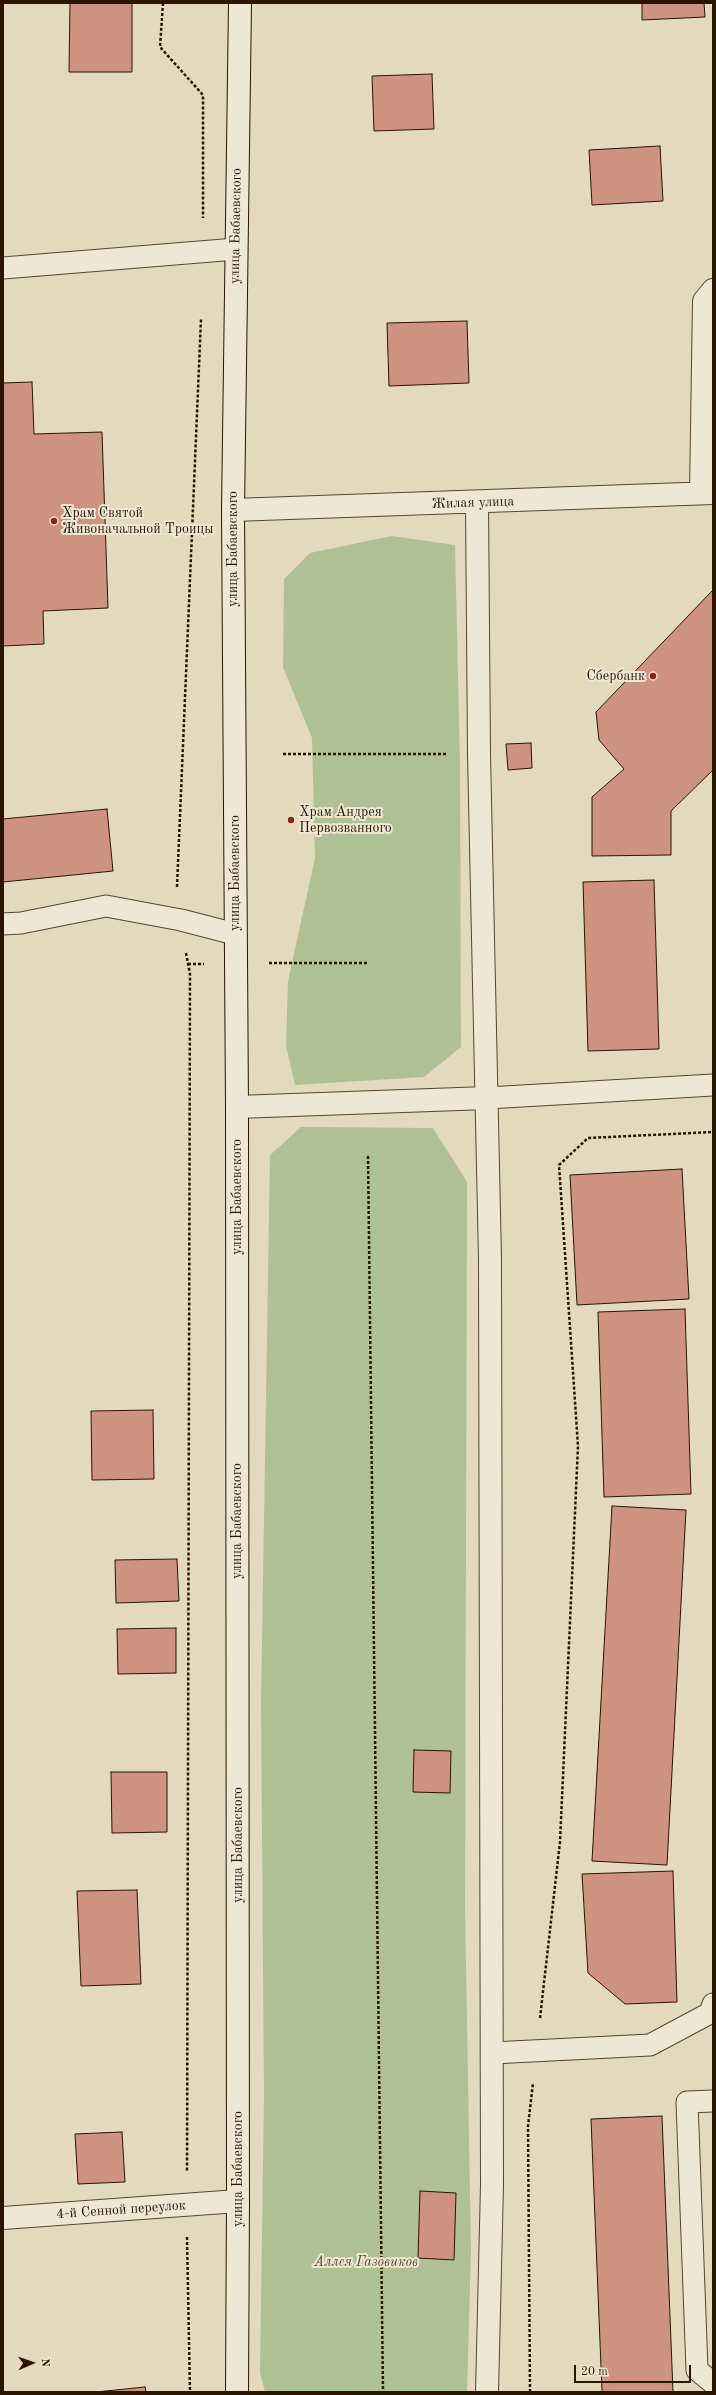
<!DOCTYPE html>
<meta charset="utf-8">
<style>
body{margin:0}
#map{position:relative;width:716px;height:2395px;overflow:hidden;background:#e3dabd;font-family:"Old Standard TT",serif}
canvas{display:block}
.frame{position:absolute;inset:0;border:4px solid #2a1500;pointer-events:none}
.north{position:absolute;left:12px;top:2343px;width:40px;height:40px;-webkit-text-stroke:3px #ede7d4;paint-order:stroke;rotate:88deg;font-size:11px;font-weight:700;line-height:16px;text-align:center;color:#2a1500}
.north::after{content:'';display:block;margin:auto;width:14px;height:18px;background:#2a1500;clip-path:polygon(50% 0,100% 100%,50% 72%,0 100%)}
.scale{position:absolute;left:574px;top:2365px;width:117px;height:18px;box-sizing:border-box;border:2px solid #2a1500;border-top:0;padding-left:5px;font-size:12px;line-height:14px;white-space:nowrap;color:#2a1500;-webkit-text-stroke:3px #ede7d4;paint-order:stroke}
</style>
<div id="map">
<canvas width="716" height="2395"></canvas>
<div class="frame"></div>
<div class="north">N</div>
<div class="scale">20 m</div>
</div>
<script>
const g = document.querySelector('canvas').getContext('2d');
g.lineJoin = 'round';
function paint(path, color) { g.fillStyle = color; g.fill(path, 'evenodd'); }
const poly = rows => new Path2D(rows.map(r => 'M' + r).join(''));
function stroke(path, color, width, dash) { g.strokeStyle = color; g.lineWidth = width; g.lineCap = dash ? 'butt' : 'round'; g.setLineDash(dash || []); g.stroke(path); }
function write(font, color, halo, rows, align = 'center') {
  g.font = font + ' "Old Standard TT",serif'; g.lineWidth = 4; g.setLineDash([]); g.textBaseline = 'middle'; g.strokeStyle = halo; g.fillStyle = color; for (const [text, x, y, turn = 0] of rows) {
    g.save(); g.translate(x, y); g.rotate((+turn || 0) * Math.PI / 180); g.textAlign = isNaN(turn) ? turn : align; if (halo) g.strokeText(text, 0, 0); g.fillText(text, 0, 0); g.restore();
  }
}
paint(poly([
 [392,536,455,545,460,765,461,1047,424,1077,295,1085,286,1046,288,981,315,858,312,738,283,667,284,579,310,553],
 [301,1127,433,1128,467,1182,465,1908,471,2251,467,2392,265,2392,260,2373,264,2096,261,1703,270,1155]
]), '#afc094');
const building = poly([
 [70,3,132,3,132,72,69,72,70,3],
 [642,3,704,3,705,17,642,20,642,3],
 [432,74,434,129,374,131,372,76,432,74],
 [660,146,663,201,592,205,589,150,660,146],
 [467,321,469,383,389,386,387,323,467,321],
 [32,382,34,434,102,432,108,608,43,611,44,644,3,646,3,383,32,382],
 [713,590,713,770,671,811,671,855,592,856,592,797,624,769,599,740,596,712,713,590],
 [531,743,532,768,508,770,506,744,531,743],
 [107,809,113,871,3,882,3,819,107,809],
 [654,880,659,1049,588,1051,583,882,654,880],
 [682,1169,689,1299,577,1305,570,1175,682,1169],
 [685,1309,691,1494,604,1497,598,1312,685,1309],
 [153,1410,154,1479,92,1480,91,1411,153,1410],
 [612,1506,686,1510,667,1865,592,1861,612,1506],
 [177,1559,179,1601,116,1603,115,1560,177,1559],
 [176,1628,176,1673,118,1674,117,1629,176,1628],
 [414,1750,451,1751,450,1793,413,1792,414,1750],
 [111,1772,167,1772,167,1832,112,1833,111,1772],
 [673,1871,677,2002,625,2004,588,1973,582,1874,673,1871],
 [137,1890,141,1984,81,1986,77,1891,137,1890],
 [662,2116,673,2392,602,2392,591,2119,662,2116],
 [122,2132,125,2182,78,2184,75,2134,122,2132],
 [420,2191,456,2193,454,2260,418,2258,420,2191],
 [145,2387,146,2392,96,2392,145,2387]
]);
paint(building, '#ce9281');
stroke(building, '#2a1500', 1);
const service = poly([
 [3,268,236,249],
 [3,924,21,923,106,906,181,920,235,934],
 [487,1098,713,1085],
 [492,2053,650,2045,710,2013,713,2004],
 [713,2101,687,2102,697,2370,713,2383]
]);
const minor = poly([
 [701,493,704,301,713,290],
 [477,503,479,754,490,1259,492,2185,487,2392],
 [233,510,713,493],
 [237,1107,487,1098],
 [3,2218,238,2201]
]);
const secondary = poly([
 [237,2392,238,2201,237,1107,233,510,240,3]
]);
stroke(service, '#58462f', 23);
stroke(minor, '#58462f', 24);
stroke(secondary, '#2a1500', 24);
stroke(poly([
 [163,3,160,47,203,95,203,218],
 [283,754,447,754],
 [177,887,201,319],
 [186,953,190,974,187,2172],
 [269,963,367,963],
 [188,964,204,964],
 [368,1156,383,2392],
 [540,2018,560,1842,578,1446,559,1165,588,1138,713,1132],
 [187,2237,190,2392],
 [530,2392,528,2126,533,2083]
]), '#2a1500', 2.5, [3, 2]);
stroke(service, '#ede7d4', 21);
stroke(minor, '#ede7d4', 22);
stroke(secondary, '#ede7d4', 22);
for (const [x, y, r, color] of [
 [54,521,4,"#8f2418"],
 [653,676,4,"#8f2418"],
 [291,820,4,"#8f2418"]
]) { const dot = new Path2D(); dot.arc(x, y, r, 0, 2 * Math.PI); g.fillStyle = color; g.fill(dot); stroke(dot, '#ede7d4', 1.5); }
write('14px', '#2a1500', '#ede7d4', [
 ["улица Бабаевского",236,226,-89],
 ["Жилая улица",473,503,-2],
 ["улица Бабаевского",233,549,-90],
 ["улица Бабаевского",235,873,-90],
 ["улица Бабаевского",237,1197,-90],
 ["улица Бабаевского",237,1521,-90],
 ["улица Бабаевского",238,1845,-90],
 ["улица Бабаевского",238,2169,-90],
 ["4-й Сенной переулок",121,2210,-4]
]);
write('14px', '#2a1500', '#ede7d4', [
 ["Храм Святой",62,513],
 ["Живоначальной Троицы",62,529],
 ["Сбербанк",645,676,"right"],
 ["Храм Андрея",299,812],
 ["Первозванного",299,828]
], 'left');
write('italic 14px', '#52482c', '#ede7d4', [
 ["Аллея Газовиков",366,2262]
]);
</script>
